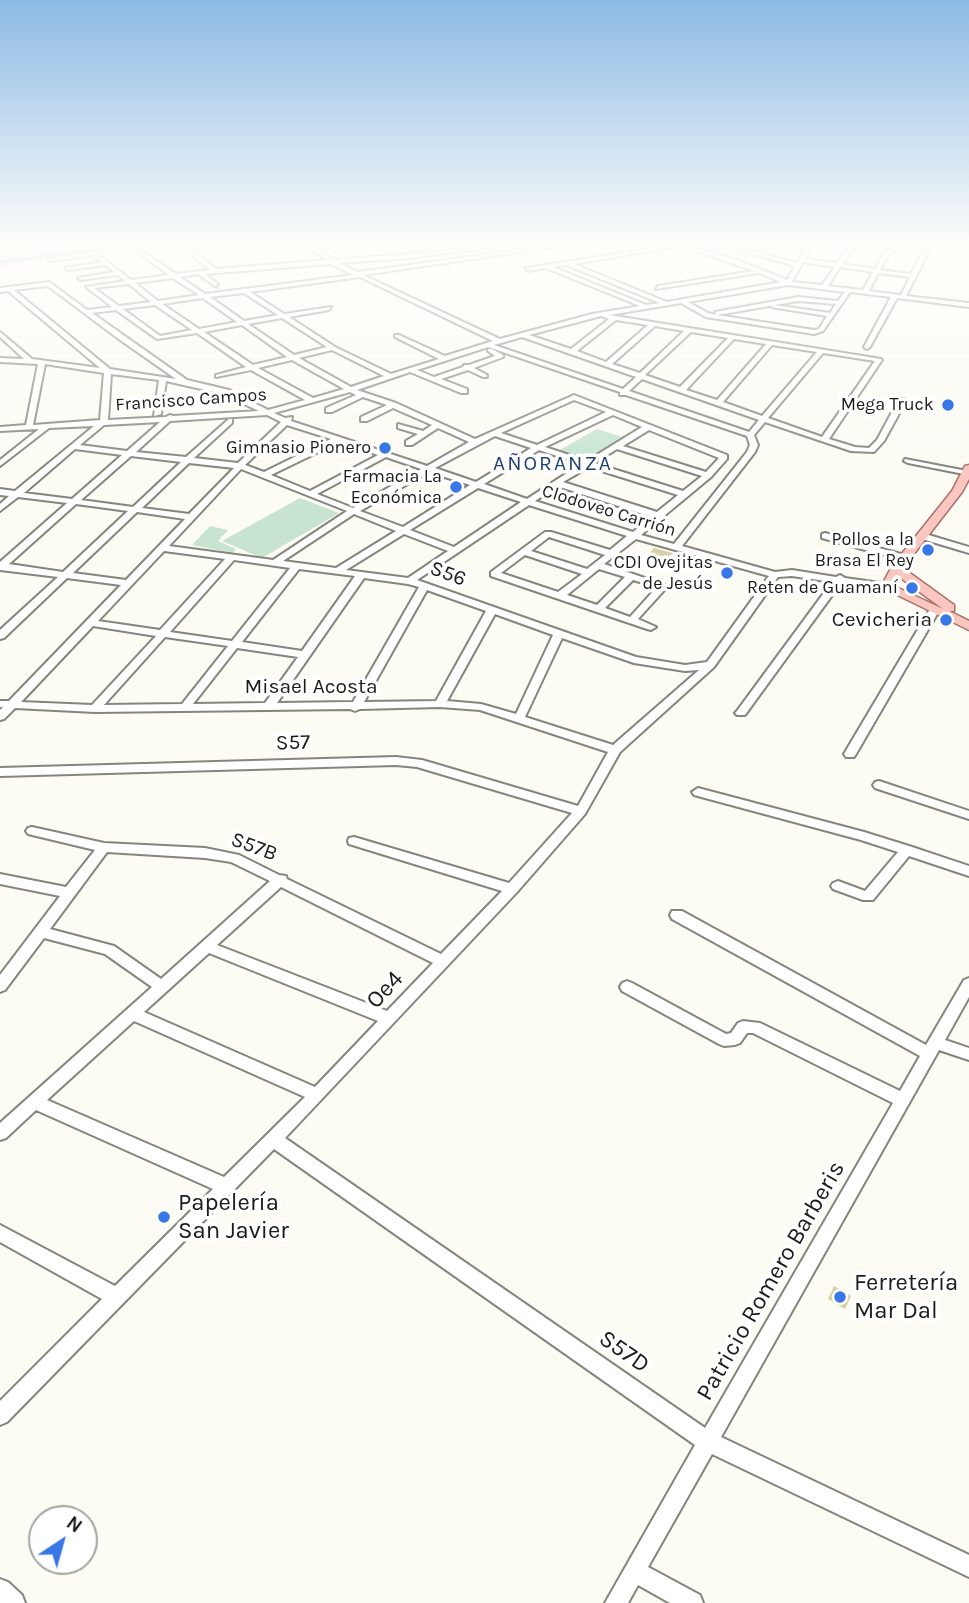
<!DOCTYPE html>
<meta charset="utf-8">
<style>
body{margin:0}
#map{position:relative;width:969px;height:1603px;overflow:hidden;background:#fcfbf4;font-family:Karla,sans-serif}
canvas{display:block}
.north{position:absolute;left:28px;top:1505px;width:70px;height:70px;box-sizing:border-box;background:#fff;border:2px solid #a4a4a3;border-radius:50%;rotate:36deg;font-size:19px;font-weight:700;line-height:28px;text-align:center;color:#1b1b19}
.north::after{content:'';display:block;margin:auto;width:24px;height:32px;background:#3878e6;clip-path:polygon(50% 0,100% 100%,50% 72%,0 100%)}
</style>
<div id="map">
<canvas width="969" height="1603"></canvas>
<div class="north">N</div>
</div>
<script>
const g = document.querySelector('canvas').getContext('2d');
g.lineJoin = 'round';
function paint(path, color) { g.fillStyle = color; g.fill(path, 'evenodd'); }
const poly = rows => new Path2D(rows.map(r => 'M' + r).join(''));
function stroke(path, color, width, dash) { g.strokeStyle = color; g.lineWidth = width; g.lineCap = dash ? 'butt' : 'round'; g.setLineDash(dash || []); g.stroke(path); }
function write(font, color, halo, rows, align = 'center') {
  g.font = font + ' Karla,sans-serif'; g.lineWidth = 7; g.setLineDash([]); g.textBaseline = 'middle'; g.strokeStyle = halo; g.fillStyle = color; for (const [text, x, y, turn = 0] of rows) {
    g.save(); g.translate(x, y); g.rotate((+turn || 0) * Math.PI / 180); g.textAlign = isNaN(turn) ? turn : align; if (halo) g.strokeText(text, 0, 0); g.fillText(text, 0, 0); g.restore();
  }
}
paint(poly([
 [56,247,104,247,88,252,0,266,0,256],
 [597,429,623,437,584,460,558,451],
 [300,498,339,513,262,558,222,541],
 [210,526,228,530,218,541,236,549,233,553,192,545]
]), '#c7e4d1');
stroke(poly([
 [0,262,79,252,95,247]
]), '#7a90a5', 2);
paint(poly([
 [654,548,673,553,661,566,647,562,651,558,646,557],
 [834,1286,851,1296,845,1309,828,1299]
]), '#d8d1a7');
const minor = poly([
 [0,247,9,247,0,250,0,247],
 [130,247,136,247,176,274,210,270,192,255,194,252,216,269,328,260,306,247,313,247,335,260,494,247,401,259,339,263,358,272,541,247,555,247,363,275,500,339,592,314,640,306,546,268,528,271,526,268,661,247,674,247,574,264,667,302,781,282,759,273,656,289,658,286,754,271,685,247,693,247,745,263,787,280,795,266,738,250,741,248,797,263,806,247,812,247,805,259,837,263,848,247,854,247,842,264,875,269,884,253,893,247,899,247,888,255,880,270,911,274,925,247,931,247,906,296,969,303,969,307,897,298,870,347,867,349,864,347,891,297,850,292,823,331,814,334,706,317,681,303,609,315,881,359,882,360,829,439,855,447,869,448,877,440,899,399,905,399,906,401,884,441,874,452,851,451,765,422,754,435,758,445,755,452,682,546,775,572,792,570,836,577,840,575,845,578,887,584,892,587,887,590,841,583,745,715,737,715,735,713,737,711,832,582,792,576,778,577,714,667,620,752,585,814,517,892,285,1138,705,1428,893,1103,753,1033,747,1033,740,1043,735,1045,724,1046,719,1044,622,991,620,987,622,983,627,981,632,983,726,1034,731,1033,738,1023,743,1021,760,1023,900,1091,920,1056,672,919,670,915,672,911,682,911,926,1045,964,980,969,978,969,997,945,1040,969,1048,969,1060,939,1050,721,1437,969,1555,969,1577,712,1454,648,1567,700,1595,703,1603,670,1603,638,1585,628,1603,605,1603,695,1445,274,1149,7,1422,0,1425,0,1401,102,1299,0,1242,0,1225,115,1286,213,1189,36,1110,6,1138,0,1140,0,1123,152,987,105,954,44,938,5,990,0,992,0,975,60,896,0,884,0,874,66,887,95,850,28,834,26,831,28,828,32,827,104,843,205,848,239,855,279,875,286,876,287,879,441,954,502,891,349,844,348,841,349,838,354,837,509,883,572,813,417,767,396,765,0,776,0,768,396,757,422,760,578,806,608,752,480,710,440,707,360,709,355,711,350,709,95,712,15,708,4,719,0,720,0,710,3,707,0,707,0,701,9,701,121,585,67,578,4,638,0,639,0,630,58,577,0,570,0,562,67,503,18,497,0,511,0,504,9,496,0,495,0,489,15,491,94,426,49,428,0,466,0,460,39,429,0,431,0,427,26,425,38,364,0,362,0,358,24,359,0,337,0,332,32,359,100,368,8,291,0,292,0,288,49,282,87,310,112,307,86,287,125,281,118,275,81,280,78,278,114,272,105,265,68,270,65,268,102,262,93,255,51,261,48,259,94,251,131,280,169,275,130,247],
 [803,262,835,267,822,285,792,282,803,262],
 [331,264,353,275,205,294,180,277,198,274,216,287,218,284,205,274,331,264],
 [566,265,660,303,646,305,553,267,566,265],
 [840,267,873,272,863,290,828,286,840,267],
 [878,273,910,277,901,295,869,291,878,273],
 [360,277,493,341,445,356,399,335,395,335,395,337,439,359,391,374,335,347,289,317,329,310,331,307,284,314,250,292,360,277],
 [173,278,199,295,158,301,135,283,173,278],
 [129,284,151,302,119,306,94,288,129,284],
 [788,285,845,292,838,301,798,297,715,312,717,315,708,313,688,302,788,285],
 [48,286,116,337,176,379,110,369,14,290,48,286],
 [244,293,278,315,244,321,210,297,244,293],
 [203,298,237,322,199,329,162,304,203,298],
 [798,301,836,304,830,313,774,305,771,307,827,316,819,329,814,330,717,315,798,301],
 [155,305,192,330,160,336,123,309,155,305],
 [116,310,157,339,197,333,246,367,216,375,216,377,251,370,305,400,268,410,229,390,187,380,92,313,116,310],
 [601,316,609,319,571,349,529,335,601,316],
 [282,318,327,347,294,355,248,324,282,318],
 [616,320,648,325,606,362,577,351,616,320],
 [242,325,287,357,253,365,204,332,242,325],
 [655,326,684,331,640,373,612,364,655,326],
 [691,332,728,338,680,387,645,375,691,332],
 [522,337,636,377,623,389,494,345,522,337],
 [734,339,766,344,717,400,686,390,734,339],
 [772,345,817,352,762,416,723,402,772,345],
 [488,347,620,392,620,395,626,395,747,436,750,445,747,452,674,544,641,535,711,477,727,459,727,455,574,395,475,439,396,403,357,390,410,372,461,393,467,393,467,389,441,379,468,370,483,377,487,377,487,375,474,368,503,357,503,355,492,349,488,349,488,351,495,356,469,365,464,365,463,367,434,377,417,370,488,347],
 [332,350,384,376,351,387,299,358,332,350],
 [823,353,875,361,822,437,768,418,823,353],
 [292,360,344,389,313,398,258,368,292,360],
 [45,364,104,373,100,420,33,425,45,364],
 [111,374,159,380,154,416,161,414,166,381,223,394,259,411,173,416,170,415,166,417,108,420,111,374],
 [642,379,759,420,749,432,629,391,642,379],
 [350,392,356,395,326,408,326,412,332,412,363,397,387,405,361,417,361,421,367,421,393,408,432,425,423,431,398,424,398,428,418,434,406,441,406,445,412,445,438,428,469,442,427,466,291,421,292,417,285,418,274,413,350,392],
 [574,400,606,412,537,445,501,433,574,400],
 [267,415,281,422,238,463,194,458,232,423,232,419,229,419,186,457,136,452,170,421,267,415],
 [613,415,642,427,587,461,545,447,613,415],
 [160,422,127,451,80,445,104,425,160,422],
 [287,425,331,439,264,472,245,465,287,425],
 [649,430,719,458,706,472,623,446,649,430],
 [495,436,531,448,476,482,435,468,495,436],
 [339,442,378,455,310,491,271,475,339,442],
 [75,449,122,455,72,499,24,493,75,449],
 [617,449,702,476,683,491,594,463,617,449],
 [539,450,581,464,527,499,484,484,539,450],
 [131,456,181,462,133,507,81,500,131,456],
 [386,457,421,469,353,508,317,494,386,457],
 [189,463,234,468,189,514,142,508,189,463],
 [589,467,678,495,657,512,563,482,589,467],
 [241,469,347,511,273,560,169,546,241,469],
 [429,472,470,485,403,527,360,511,429,472],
 [557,486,652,517,633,532,535,501,557,486],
 [478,488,521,502,454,547,410,530,478,488],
 [76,504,128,511,63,572,9,564,76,504],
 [529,505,627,536,610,550,551,532,545,532,491,572,491,576,647,629,651,630,656,627,638,619,668,586,604,564,636,539,769,576,707,662,685,665,636,657,417,580,529,505],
 [137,512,185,519,126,580,73,573,137,512],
 [354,514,396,531,336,568,283,561,354,514],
 [404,534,448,551,408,578,346,570,404,534],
 [549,537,605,555,587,569,531,551,549,537],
 [164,551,225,559,160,630,98,621,164,551],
 [525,555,582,574,558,592,501,573,525,555],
 [234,560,290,568,232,641,170,632,234,560],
 [299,569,355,576,302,651,242,642,299,569],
 [599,569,625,577,597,605,567,595,599,569],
 [364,578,408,584,419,587,353,702,277,703,364,578],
 [633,580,657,587,630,617,605,608,633,580],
 [427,590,486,611,436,701,364,702,427,590],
 [495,614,553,635,516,714,481,704,447,701,495,614],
 [93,626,156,636,92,705,21,702,93,626],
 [165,637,228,646,182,704,104,705,165,637],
 [562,638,634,663,685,671,699,670,613,745,525,717,562,638],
 [237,648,298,657,265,703,193,704,237,648],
 [107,852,205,858,231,862,270,881,161,979,114,946,50,929,107,852],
 [281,887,433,963,387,1011,217,945,281,887],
 [209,953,378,1021,315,1087,144,1012,209,953],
 [134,1021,305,1097,224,1177,47,1100,134,1021],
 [905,459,967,471,969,471,969,475,908,463,904,461,905,459],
 [825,533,908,556,910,558,905,561,822,538,822,534,825,533],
 [922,533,969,547,969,553,919,538,918,536,922,533],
 [935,606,940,609,856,754,854,757,846,757,844,754,930,609,935,606],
 [879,781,969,811,969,819,875,788,873,785,875,782,879,781],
 [698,788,864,832,912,847,969,866,969,876,909,856,873,900,863,900,833,889,831,886,833,883,838,881,865,891,898,852,861,840,694,795,692,792,698,788],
 [0,1579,8,1582,22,1595,25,1603,0,1603,0,1579]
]);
const major = poly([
 [969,465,969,479,962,492,903,568,954,605,954,611,949,611,969,621,969,630,881,587,892,566,952,491,965,466,969,465],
 [898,576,943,609,894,586,898,576]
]);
stroke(minor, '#85847d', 4);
stroke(major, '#aa716a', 3);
paint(minor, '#fff');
paint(major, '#fac6c0');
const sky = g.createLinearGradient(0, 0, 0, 471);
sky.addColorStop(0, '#8cbae5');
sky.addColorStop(0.52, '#fefdfa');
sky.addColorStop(1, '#fefdfa00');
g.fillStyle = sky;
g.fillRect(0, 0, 969, 471);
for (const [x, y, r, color] of [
 [948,405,7,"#3878e6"],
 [385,448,7,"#3878e6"],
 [456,487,7,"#3878e6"],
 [928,550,7,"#3878e6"],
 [727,573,7,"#3878e6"],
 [912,588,7,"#3878e6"],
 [946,620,7,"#3878e6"],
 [164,1217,7,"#3878e6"],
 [840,1297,7,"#3878e6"]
]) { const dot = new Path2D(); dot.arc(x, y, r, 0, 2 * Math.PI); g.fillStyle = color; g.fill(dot); stroke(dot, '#fff', 2.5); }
write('18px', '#1b1b19', '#fff', [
 ["Francisco Campos",191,400,-4],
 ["Clodoveo Carrión",609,511,17]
]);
write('18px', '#1b1b19', '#fff', [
 ["Mega Truck",934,405],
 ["Gimnasio Pionero",371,448],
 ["Farmacia La",442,477],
 ["Económica",442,498],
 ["Pollos a la",914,540],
 ["Brasa El Rey",914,561],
 ["CDI Ovejitas",713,563],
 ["de Jesús",713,584],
 ["Reten de Guamaní",898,588]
], 'right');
g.letterSpacing = '2px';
write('21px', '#224178', '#fff', [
 ["AÑORANZA",553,464]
]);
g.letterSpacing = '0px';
write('21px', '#1b1b19', '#fff', [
 ["S56",448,574,20],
 ["Misael Acosta",311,687],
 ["S57",293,743,-2],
 ["S57B",254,847,20]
]);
write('21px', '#1b1b19', '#fff', [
 ["Cevicheria",932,620]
], 'right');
write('24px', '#1b1b19', '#fff', [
 ["Oe4",385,990,-47],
 ["Patricio Romero Barberis",771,1281,-60],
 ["S57D",624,1352,35]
]);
write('24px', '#1b1b19', '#fff', [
 ["Papelería",178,1203],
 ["San Javier",178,1231],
 ["Ferretería",854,1283],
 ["Mar Dal",854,1311]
], 'left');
</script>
